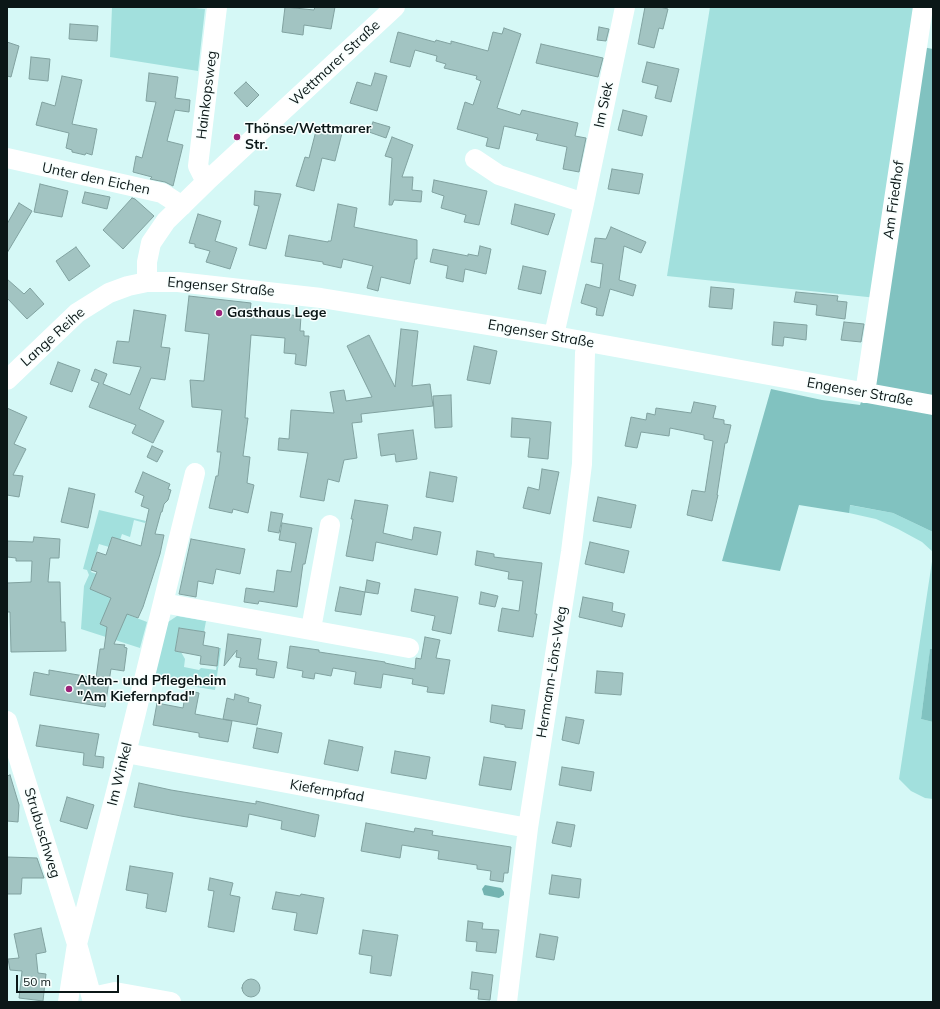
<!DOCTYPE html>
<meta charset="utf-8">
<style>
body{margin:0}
#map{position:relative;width:940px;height:1009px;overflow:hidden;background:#d5f8f6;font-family:Mulish,sans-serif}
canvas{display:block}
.frame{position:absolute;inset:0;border:8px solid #0b1717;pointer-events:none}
.scale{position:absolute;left:16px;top:975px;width:103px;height:18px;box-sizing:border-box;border:2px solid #0b1717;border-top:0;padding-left:5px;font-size:12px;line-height:14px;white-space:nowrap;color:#0b1717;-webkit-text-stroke:3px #f8fffe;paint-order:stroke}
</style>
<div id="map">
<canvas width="940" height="1009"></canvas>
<div class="frame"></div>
<div class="scale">50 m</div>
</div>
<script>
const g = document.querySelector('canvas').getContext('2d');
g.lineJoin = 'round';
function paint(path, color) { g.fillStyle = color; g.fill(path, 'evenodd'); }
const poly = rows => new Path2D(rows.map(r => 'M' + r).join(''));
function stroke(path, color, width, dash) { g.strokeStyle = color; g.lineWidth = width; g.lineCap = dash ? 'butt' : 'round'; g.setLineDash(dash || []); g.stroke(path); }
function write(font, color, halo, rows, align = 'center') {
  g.font = font + ' Mulish,sans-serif'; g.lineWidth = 3; g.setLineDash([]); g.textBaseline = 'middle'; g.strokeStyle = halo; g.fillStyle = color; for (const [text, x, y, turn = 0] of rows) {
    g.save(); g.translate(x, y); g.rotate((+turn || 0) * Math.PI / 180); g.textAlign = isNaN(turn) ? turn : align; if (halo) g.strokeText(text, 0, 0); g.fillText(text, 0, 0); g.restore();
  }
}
paint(poly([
 [112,7,185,7,205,9,198,71,110,57],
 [710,7,915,7,877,298,667,276],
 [849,505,893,513,933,532,933,552,922,542,898,529,876,519,849,513],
 [99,510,146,521,145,523,134,520,130,537,122,534,120,540,112,537,109,547,99,544,91,572,100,575,121,593,94,580,90,588,132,608,129,615,147,622,140,648,81,629,84,586,89,575,87,570,83,569],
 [933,555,933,649,930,650,921,719,933,722,933,799,925,798,911,791,899,779],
 [177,616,206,621,204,632,179,628,175,651,181,652,185,659,184,667,199,670,201,668,216,670,219,648,221,648,215,690,153,680,168,622]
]), '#a2e0dd');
paint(poly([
 [917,46,933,49,933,532,893,513,850,505,849,513,799,505,780,571,722,561,771,389,822,400,860,405,868,381],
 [930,649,933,649,933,722,921,719]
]), '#81c2c0');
paint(poly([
 [485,885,501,888,504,892,504,895,499,898,484,895,482,889]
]), '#73b4b1');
const building = poly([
 [285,7,314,10,315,7,335,7,331,29,304,25,303,35,282,32,285,7],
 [645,7,660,7,668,9,663,29,659,28,654,48,638,44,645,7],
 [70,24,98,26,97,41,69,39,70,24],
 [599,27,609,29,606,41,597,40,599,27],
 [504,28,521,34,497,108,520,115,522,110,578,123,575,136,586,138,579,172,563,169,567,147,536,140,538,134,504,126,499,149,486,146,488,138,457,129,465,102,473,105,481,81,476,79,477,76,444,68,446,64,436,61,437,56,415,50,410,67,390,62,398,32,435,42,436,40,451,44,451,41,488,51,493,32,502,34,504,28],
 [7,42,19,46,11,77,7,76,7,42],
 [541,44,603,58,598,77,536,63,541,44],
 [31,57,50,59,48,81,29,79,31,57],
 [647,62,679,69,671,102,655,98,658,86,642,82,647,62],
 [149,73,178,77,175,98,190,100,189,112,175,110,167,141,183,145,173,186,165,182,150,179,152,177,133,172,136,156,142,158,156,102,146,101,149,73],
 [375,73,387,76,377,111,350,103,357,82,371,86,375,73],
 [62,76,82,80,72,124,97,129,92,155,86,153,85,155,72,152,72,150,66,148,69,133,36,125,42,102,55,106,62,76],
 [246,82,259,95,247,107,234,93,246,82],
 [623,110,647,116,642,136,618,130,623,110],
 [373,122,390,127,386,138,369,132,373,122],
 [317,127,342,133,335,161,322,158,314,191,296,186,305,157,309,158,317,127],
 [392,137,413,145,402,177,413,177,412,190,422,191,421,202,394,200,392,205,389,205,392,158,385,156,392,137],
 [612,169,643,174,639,194,608,189,612,169],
 [434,180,487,191,479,225,464,222,466,215,441,208,444,196,432,192,434,180],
 [40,184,68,191,62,217,34,212,40,184],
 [255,191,281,194,266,249,249,245,259,206,254,205,255,191],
 [85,192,110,197,107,209,82,203,85,192],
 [132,198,135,199,154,216,123,249,103,230,132,198],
 [19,203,32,211,7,253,7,224,19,203],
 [338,204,357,208,354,227,417,240,417,259,415,259,410,284,381,277,378,291,367,288,373,266,343,259,341,268,323,264,323,262,285,256,289,235,328,242,328,241,331,241,338,204],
 [515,204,555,214,548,235,511,224,515,204],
 [198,214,221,221,215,241,237,248,230,269,206,262,210,251,195,247,195,244,189,243,198,214],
 [611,227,646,242,641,253,624,246,619,280,636,285,633,296,610,289,603,316,596,315,597,308,581,303,586,284,600,288,603,264,591,262,595,238,606,239,611,227],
 [480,246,491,249,486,274,465,269,463,282,446,278,448,266,430,262,433,249,468,256,468,254,478,256,480,246],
 [76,247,90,266,69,281,56,261,76,247],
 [523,266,546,271,541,294,518,289,523,266],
 [7,279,24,294,30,288,44,304,27,319,7,298,7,279],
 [711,287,734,289,732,309,709,307,711,287],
 [796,292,838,296,837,301,847,302,845,319,816,315,817,305,794,302,796,292],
 [189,296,251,303,250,311,301,316,300,331,304,331,304,336,309,336,306,366,295,364,296,354,284,353,285,338,251,335,245,418,248,418,243,456,250,457,247,483,254,485,248,513,233,509,232,513,209,508,216,476,218,476,221,452,217,452,222,410,192,407,190,380,204,381,209,334,185,331,189,296],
 [134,310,166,315,161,347,170,348,165,380,151,378,139,409,164,421,153,443,132,433,136,425,89,407,99,383,91,380,95,369,107,374,103,384,130,395,141,367,113,363,117,341,129,342,134,310],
 [774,322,807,325,806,340,784,337,783,346,772,345,774,322],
 [844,322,864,324,861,342,841,340,844,322],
 [401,329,418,331,412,386,430,384,433,406,361,414,362,422,352,423,357,458,344,460,339,482,328,479,324,501,300,497,308,453,278,450,279,438,289,439,291,410,334,413,330,392,344,390,346,401,372,397,347,346,369,335,395,387,401,329],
 [474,346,497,351,490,384,467,380,474,346],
 [58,362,80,370,72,392,50,384,58,362],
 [451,395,452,427,435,428,433,396,451,395],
 [694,402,716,406,713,418,724,420,724,424,731,425,727,443,725,443,717,495,718,495,712,521,687,515,692,490,705,492,713,441,704,439,704,435,670,428,669,436,641,432,637,448,625,446,631,417,646,420,647,413,655,415,656,408,691,413,694,402],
 [7,408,27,417,14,444,26,449,13,475,23,476,19,497,7,495,7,408],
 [512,418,551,422,548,459,528,457,530,438,511,437,512,418],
 [413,430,417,459,396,462,395,454,381,456,378,434,413,430],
 [152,446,163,451,157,462,147,457,152,446],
 [542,469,559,472,550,514,523,508,528,487,539,490,542,469],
 [143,472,170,484,168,489,171,490,168,500,164,504,162,512,161,512,155,534,164,535,160,554,143,607,138,618,127,614,114,644,125,645,124,647,127,648,124,671,111,669,105,707,30,695,34,672,49,675,49,670,96,678,100,649,104,649,107,627,100,624,111,598,90,589,97,572,91,570,97,552,106,555,112,537,141,546,149,509,141,506,144,496,135,492,143,472],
 [430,472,457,477,453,502,426,497,430,472],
 [69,488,95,494,88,528,61,522,69,488],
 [598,497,636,505,631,528,593,521,598,497],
 [355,500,388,505,383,533,412,540,414,527,441,532,437,555,376,542,373,561,346,556,353,519,351,519,355,500],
 [271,512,283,514,279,533,268,531,271,512],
 [282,523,312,528,305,564,303,564,297,607,259,601,258,604,244,602,246,588,274,592,277,570,291,572,296,543,279,540,282,523],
 [34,537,60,539,59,558,50,558,48,582,60,582,61,622,65,622,66,651,11,652,10,612,7,612,7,583,31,582,32,561,16,561,16,558,7,557,7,541,33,542,34,537],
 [191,539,245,549,240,574,216,569,213,584,198,581,196,597,179,594,191,539],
 [590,542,629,551,624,573,585,564,590,542],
 [477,551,494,554,494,557,542,563,535,614,537,614,533,637,498,631,502,608,519,611,523,581,508,579,509,572,475,565,477,551],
 [367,580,380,583,378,594,365,592,367,580],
 [340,587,365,592,361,615,335,611,340,587],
 [415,589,458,597,451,634,432,630,435,616,411,611,415,589],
 [481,592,498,596,495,607,479,604,481,592],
 [583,597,613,603,612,611,625,614,622,627,579,617,583,597],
 [179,628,205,632,203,645,219,648,217,666,200,664,201,656,175,651,179,628],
 [228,634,261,639,258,659,277,662,274,678,256,675,257,669,239,667,241,658,236,657,237,650,224,666,228,634],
 [425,637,440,640,436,658,450,660,444,694,427,692,428,687,412,684,413,679,383,674,381,688,354,684,356,672,333,668,331,676,315,673,314,679,302,677,303,671,287,668,290,646,319,650,319,652,385,662,385,663,415,669,416,658,421,659,425,637],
 [597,671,623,673,621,695,595,693,597,671],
 [186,690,199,693,195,714,232,721,228,742,199,737,199,733,153,725,157,703,183,708,186,690],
 [235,694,249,698,248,702,261,705,257,725,223,719,227,698,234,700,235,694],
 [492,705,525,710,522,729,505,727,505,725,490,722,492,705],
 [566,717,584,720,579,744,562,740,566,717],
 [40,725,99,734,95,756,104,757,103,768,83,765,84,753,36,746,40,725],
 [257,728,282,733,278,753,253,748,257,728],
 [329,740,363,747,358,771,324,764,329,740],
 [395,751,430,757,426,779,391,773,395,751],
 [484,757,516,762,511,790,479,785,484,757],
 [562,767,594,772,591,791,559,785,562,767],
 [10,775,19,805,18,822,7,821,7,776,10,775],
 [139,783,171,790,256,804,256,801,319,815,315,837,281,829,282,821,249,814,247,827,181,816,134,807,139,783],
 [67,797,94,805,87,829,60,821,67,797],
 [557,822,575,825,571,847,552,843,557,822],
 [366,823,414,832,415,828,433,831,432,835,511,847,508,873,504,873,503,882,490,880,491,871,477,869,477,865,438,859,439,851,402,845,400,858,361,851,366,823],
 [7,857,37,858,44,878,22,878,21,894,7,894,7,857],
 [130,866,173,873,166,912,146,908,148,894,126,890,130,866],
 [552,875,581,879,579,898,549,894,552,875],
 [210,878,233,883,230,895,240,897,234,932,208,927,214,891,208,890,210,878],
 [276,892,300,896,301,894,324,898,317,934,294,930,297,913,272,909,276,892],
 [468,921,483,923,482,929,499,930,496,953,476,951,477,942,466,941,468,921],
 [41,928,46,952,36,954,38,973,46,974,43,1001,19,998,22,971,10,970,8,959,19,958,14,934,41,928],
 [363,930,398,935,391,976,370,973,372,956,359,954,363,930],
 [540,934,558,937,554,960,536,957,540,934],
 [472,972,493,975,490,1000,478,999,479,990,470,989,472,972],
 '242 988a9 9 0 1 1 18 0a9 9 0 1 1-18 0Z'
]);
paint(building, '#a2c4c2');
stroke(building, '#81a2a0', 1);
stroke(poly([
 [7,158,162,193,182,206],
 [475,159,499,175,584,203,556,326,555,336],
 [206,182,198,166,217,7],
 [584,203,625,7],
 [147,282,147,262,151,243,166,221,206,182,395,7],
 [7,380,77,313,109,293,128,286,147,282,178,282,321,298,555,336,933,405],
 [865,393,923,7],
 [163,603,409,648],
 [311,629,330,525],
 [7,721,77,944,68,1002],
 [126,753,528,828],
 [92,997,115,992,171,1002],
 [93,1002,77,944,126,753,195,473],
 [507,1002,528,828,571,552,582,464,585,353,587,342]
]), '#fff', 20);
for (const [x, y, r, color] of [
 [237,137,4,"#9d2279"],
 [219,313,4,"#9d2279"],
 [69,689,4,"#9d2279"]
]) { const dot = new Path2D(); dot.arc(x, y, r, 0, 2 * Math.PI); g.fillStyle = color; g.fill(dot); stroke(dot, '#f8fffe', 1.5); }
write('14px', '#0b1717', '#f8fffe', [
 ["Wettmarer Straße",335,63,-43],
 ["Hainkopsweg",207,95,-83],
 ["Im Siek",604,105,-78],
 ["Unter den Eichen",96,179,12],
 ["Am Friedhof",894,200,-82],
 ["Engenser Straße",221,287,5],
 ["Engenser Straße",541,334,10],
 ["Lange Reihe",53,337,-42],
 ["Engenser Straße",860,392,10],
 ["Hermann-Löns-Weg",552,672,-81],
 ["Im Winkel",120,774,-76],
 ["Kiefernpfad",327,791,10],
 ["Strubuschweg",42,833,73]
]);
write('bold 14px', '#0b1717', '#f8fffe', [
 ["Thönse/Wettmarer",245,129],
 ["Str.",245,145],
 ["Gasthaus Lege",227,313],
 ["Alten- und Pflegeheim",77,681],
 ["\"Am Kiefernpfad\"",77,697]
], 'left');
</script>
